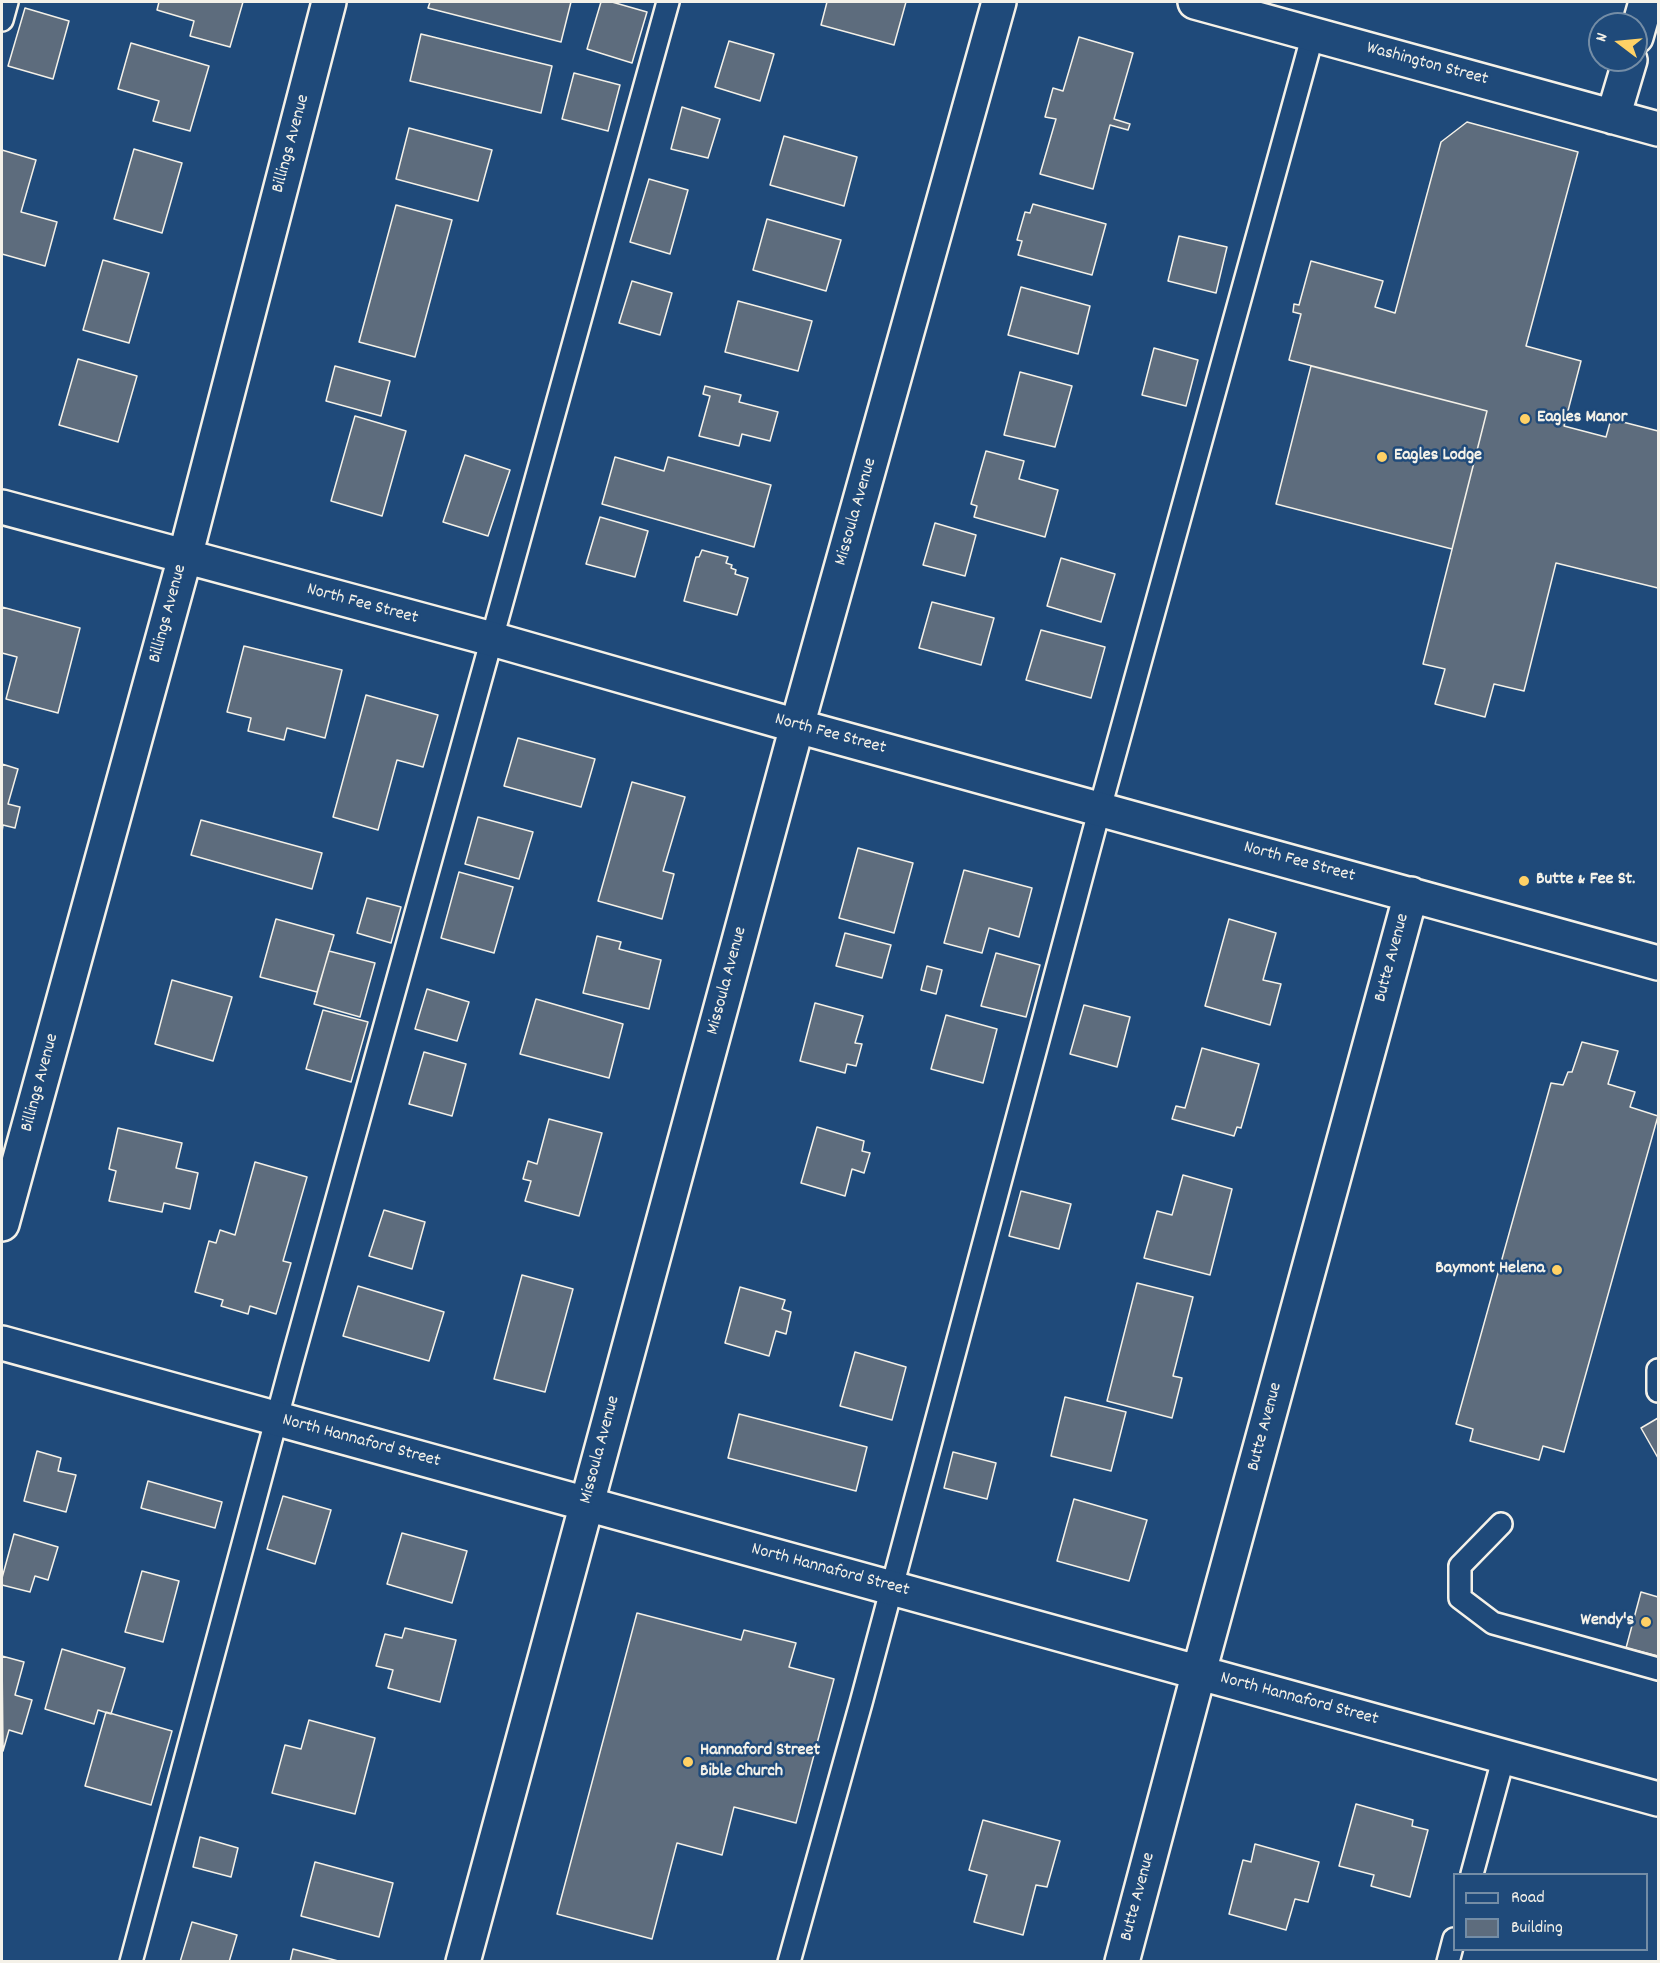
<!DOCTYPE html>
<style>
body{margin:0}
#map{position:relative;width:1660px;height:1963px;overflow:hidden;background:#1f4a7a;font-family:Dekko,sans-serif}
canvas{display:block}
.frame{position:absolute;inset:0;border:3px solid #f4f1e8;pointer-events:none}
.legend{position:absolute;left:1453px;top:1873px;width:195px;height:78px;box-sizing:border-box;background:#1f4a7a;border:2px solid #748da6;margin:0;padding:8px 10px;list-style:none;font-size:18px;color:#f4f1e8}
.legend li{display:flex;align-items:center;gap:12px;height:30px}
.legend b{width:30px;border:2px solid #748da6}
.north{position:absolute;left:1588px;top:12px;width:60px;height:60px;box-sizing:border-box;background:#1f4a7a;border:2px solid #748da6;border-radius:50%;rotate:286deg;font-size:16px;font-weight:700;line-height:24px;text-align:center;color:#f4f1e8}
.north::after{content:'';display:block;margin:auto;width:21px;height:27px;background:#ffd166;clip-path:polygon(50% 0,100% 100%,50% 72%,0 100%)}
</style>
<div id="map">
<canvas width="1660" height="1963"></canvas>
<div class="frame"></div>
<ul class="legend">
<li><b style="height:8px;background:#1f4a7a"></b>Road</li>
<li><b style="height:16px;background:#5d6c7d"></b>Building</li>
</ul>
<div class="north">N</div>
</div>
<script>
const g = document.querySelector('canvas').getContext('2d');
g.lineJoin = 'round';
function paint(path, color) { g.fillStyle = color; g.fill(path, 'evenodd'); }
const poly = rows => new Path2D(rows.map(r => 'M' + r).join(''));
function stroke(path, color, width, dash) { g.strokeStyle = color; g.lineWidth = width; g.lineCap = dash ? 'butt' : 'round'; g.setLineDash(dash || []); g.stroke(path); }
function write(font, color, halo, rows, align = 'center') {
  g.font = font + ' Dekko,sans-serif'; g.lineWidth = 5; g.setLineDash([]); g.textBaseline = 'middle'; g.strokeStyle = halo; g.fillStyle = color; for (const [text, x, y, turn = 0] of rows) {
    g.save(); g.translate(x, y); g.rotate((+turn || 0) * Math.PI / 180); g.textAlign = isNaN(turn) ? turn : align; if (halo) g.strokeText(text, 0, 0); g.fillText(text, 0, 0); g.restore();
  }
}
const building = poly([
 [159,2,243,2,230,47,190,36,194,21,157,10,159,2],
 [430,2,571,2,561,42,428,8,430,2],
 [601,2,612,2,647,12,632,63,587,49,601,2],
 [827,2,906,2,894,45,821,25,827,2],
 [25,8,69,21,53,79,8,66,25,8],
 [421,34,552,66,541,113,410,81,421,34],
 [1079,37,1133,53,1114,119,1130,124,1128,130,1110,125,1093,189,1040,174,1056,119,1045,117,1053,88,1063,91,1079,37],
 [729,41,774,54,760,101,715,87,729,41],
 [131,43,209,66,190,131,153,121,159,101,118,89,131,43],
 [574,73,620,85,608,131,562,119,574,73],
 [682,107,720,119,708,158,671,149,682,107],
 [1467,122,1578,152,1526,346,1581,361,1564,426,1606,437,1611,419,1658,431,1658,588,1556,563,1524,691,1494,684,1485,717,1435,704,1445,669,1423,664,1487,411,1289,360,1301,314,1293,312,1294,304,1299,305,1311,261,1383,281,1375,307,1395,313,1441,142,1467,122],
 [409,128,492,150,478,201,396,179,409,128],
 [784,136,857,157,844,206,770,185,784,136],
 [134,149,182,163,162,233,114,219,134,149],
 [2,150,36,160,21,212,57,222,45,266,2,254,2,150],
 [649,179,688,190,670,254,630,242,649,179],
 [1033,204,1106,224,1092,275,1018,255,1022,241,1017,240,1025,212,1030,213,1033,204],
 [396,205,452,220,415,357,359,342,396,205],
 [767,219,841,240,826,291,753,270,767,219],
 [1179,236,1227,247,1216,293,1168,281,1179,236],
 [103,260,149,273,129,343,83,330,103,260],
 [632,281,672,293,660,335,619,323,632,281],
 [1021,287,1090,306,1078,354,1008,335,1021,287],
 [738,301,812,321,798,371,725,352,738,301],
 [1154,348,1198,360,1186,406,1142,395,1154,348],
 [78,359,137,376,118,442,59,425,78,359],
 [335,366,390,381,381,416,326,401,335,366],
 [1311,366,1487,411,1452,549,1276,504,1311,366],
 [1020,372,1072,386,1055,447,1004,435,1020,372],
 [705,386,741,395,739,402,778,412,770,441,742,434,739,446,699,436,710,396,703,394,705,386],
 [355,416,406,431,382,516,331,501,355,416],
 [986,451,1024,461,1019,479,1058,490,1045,537,974,517,977,506,971,504,986,451],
 [465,455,510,470,488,536,443,522,465,455],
 [615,457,664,471,668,457,771,485,754,547,602,504,615,457],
 [600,517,648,531,635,577,586,564,600,517],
 [935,523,976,535,965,576,923,565,935,523],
 [702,550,728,557,726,563,732,565,731,568,736,570,735,574,748,578,737,615,684,601,696,557,699,557,702,550],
 [1061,558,1115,574,1101,622,1047,606,1061,558],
 [932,602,994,618,981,665,919,648,932,602],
 [2,607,80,628,58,713,6,699,17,657,2,653,2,607],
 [1041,630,1105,647,1091,698,1026,680,1041,630],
 [244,646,342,670,325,738,287,728,284,740,248,731,251,718,227,712,244,646],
 [366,695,438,715,423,767,397,760,378,830,333,817,366,695],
 [518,738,595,759,581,807,504,786,518,738],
 [2,764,18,769,8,804,20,807,15,828,3,825,2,832,2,764],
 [632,782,685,797,663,871,674,874,662,919,598,901,632,782],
 [478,817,533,832,519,879,465,864,478,817],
 [201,820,322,853,312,889,191,855,201,820],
 [858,848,913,863,894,933,839,918,858,848],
 [964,870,1032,888,1019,937,989,928,982,953,944,943,964,870],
 [459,872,513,887,494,953,441,938,459,872],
 [367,898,401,907,391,943,357,933,367,898],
 [276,919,334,935,317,992,260,977,276,919],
 [1229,919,1276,933,1263,980,1281,984,1270,1025,1205,1006,1229,919],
 [845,933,891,945,882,978,836,966,845,933],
 [597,936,621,942,619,949,661,960,649,1009,583,993,597,936],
 [329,951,375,963,360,1017,314,1004,329,951],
 [996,953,1040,965,1026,1017,981,1006,996,953],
 [927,966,942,970,936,994,921,990,927,966],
 [172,980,232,997,213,1061,155,1044,172,980],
 [427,989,469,1002,457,1041,415,1029,427,989],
 [536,999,623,1024,609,1078,520,1054,536,999],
 [815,1003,863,1016,855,1043,862,1044,856,1066,847,1064,845,1073,800,1061,815,1003],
 [1084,1005,1130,1017,1117,1067,1070,1054,1084,1005],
 [323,1010,368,1022,351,1082,306,1069,323,1010],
 [946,1015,997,1029,983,1083,931,1069,946,1015],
 [1582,1042,1618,1051,1608,1084,1635,1092,1630,1107,1658,1116,1564,1452,1543,1446,1539,1460,1470,1441,1473,1429,1456,1424,1551,1083,1563,1085,1568,1072,1572,1072,1582,1042],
 [1202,1048,1259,1064,1241,1128,1237,1127,1234,1136,1172,1119,1176,1106,1185,1108,1202,1048],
 [424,1052,466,1064,452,1116,409,1104,424,1052],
 [549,1119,602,1133,579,1216,525,1201,531,1181,523,1179,528,1161,537,1164,549,1119],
 [817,1127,864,1141,862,1151,870,1153,864,1173,852,1169,845,1196,801,1183,817,1127],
 [118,1128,182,1143,176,1168,198,1173,190,1209,164,1203,162,1212,109,1201,116,1171,109,1169,118,1128],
 [255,1162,307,1177,283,1261,291,1263,276,1314,250,1306,248,1314,221,1306,223,1300,195,1292,209,1241,216,1243,220,1230,235,1235,255,1162],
 [1183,1175,1232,1189,1210,1275,1144,1258,1157,1211,1172,1215,1183,1175],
 [1021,1191,1071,1204,1059,1249,1009,1236,1021,1191],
 [384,1210,425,1222,412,1269,369,1256,384,1210],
 [522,1275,573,1289,545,1392,494,1379,522,1275],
 [1137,1283,1193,1297,1173,1376,1182,1378,1172,1418,1107,1401,1137,1283],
 [358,1286,444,1312,429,1361,343,1336,358,1286],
 [740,1287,785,1300,782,1309,791,1312,786,1334,776,1331,769,1356,725,1343,740,1287],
 [855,1352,906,1367,892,1420,840,1406,855,1352],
 [1065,1397,1126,1412,1111,1471,1051,1456,1065,1397],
 [739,1414,867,1447,856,1491,728,1458,739,1414],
 [1658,1418,1658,1458,1641,1428,1658,1418],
 [37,1451,61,1458,58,1471,76,1475,66,1512,24,1501,37,1451],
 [953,1452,996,1463,987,1499,944,1488,953,1452],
 [148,1481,222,1502,215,1528,141,1508,148,1481],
 [283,1496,331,1510,315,1564,267,1549,283,1496],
 [1074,1499,1147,1520,1129,1581,1057,1561,1074,1499],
 [402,1533,467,1551,452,1603,387,1584,402,1533],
 [14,1534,58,1547,48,1580,35,1576,30,1592,2,1585,2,1578,14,1534],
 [142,1571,179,1581,163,1642,125,1632,142,1571],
 [1641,1592,1658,1597,1658,1656,1626,1648,1641,1592],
 [637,1613,741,1640,744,1630,796,1643,789,1667,834,1679,796,1823,734,1807,722,1855,677,1843,652,1939,557,1914,637,1613],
 [405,1628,456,1640,440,1702,388,1688,393,1670,376,1666,385,1634,402,1638,405,1628],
 [62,1649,125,1668,111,1714,98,1710,94,1724,45,1709,62,1649],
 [2,1656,24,1662,15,1695,32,1700,22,1734,9,1730,3,1751,2,1656],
 [106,1712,172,1731,151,1805,85,1786,106,1712],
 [309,1720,375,1738,355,1814,272,1793,285,1745,301,1749,309,1720],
 [1356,1804,1413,1820,1412,1826,1428,1830,1410,1897,1371,1886,1374,1875,1339,1866,1356,1804],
 [983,1820,1060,1841,1047,1887,1036,1885,1023,1935,974,1922,987,1875,969,1870,983,1820],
 [200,1837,238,1848,231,1877,193,1867,200,1837],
 [1255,1844,1319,1862,1308,1902,1295,1899,1286,1930,1229,1914,1243,1860,1251,1862,1255,1844],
 [315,1862,393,1883,379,1937,301,1916,315,1862],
 [192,1922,237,1935,229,1962,180,1962,192,1922],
 [293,1949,342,1962,290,1962,293,1949]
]);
paint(building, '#5d6c7d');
stroke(building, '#f4f1e8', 1.5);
const service = poly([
 [2,20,7,2],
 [1658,1370,1658,1391],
 [1501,1524,1460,1566,1460,1598,1493,1623,1658,1669],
 [1472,1874,1504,1756],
 [131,1962,291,1365,668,2],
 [789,1962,861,1703,1100,808,1313,34],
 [1448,1962,1454,1939]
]);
const minor = poly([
 [1195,2,1658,129],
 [1636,37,1646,2],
 [1613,117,1630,60],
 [2,507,492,639,797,726,1658,963],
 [2,1224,185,557,329,2],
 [2,1343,1658,1799],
 [463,1962,797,726,999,2],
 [1122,1962,1199,1672,1411,894]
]);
stroke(service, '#f4f1e8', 26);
stroke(minor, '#f4f1e8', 38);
stroke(service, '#1f4a7a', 21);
stroke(minor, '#1f4a7a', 33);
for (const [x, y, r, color] of [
 [1525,419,6,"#ffd166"],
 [1382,457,6,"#ffd166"],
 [1524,881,6,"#ffd166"],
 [1557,1270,6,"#ffd166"],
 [1646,1622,6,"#ffd166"],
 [688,1762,6,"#ffd166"]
]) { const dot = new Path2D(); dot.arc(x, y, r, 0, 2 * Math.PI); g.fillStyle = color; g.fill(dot); stroke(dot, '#1f4a7a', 2); }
write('18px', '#f4f1e8', '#1f4a7a', [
 ["Washington Street",1427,65,15],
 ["Billings Avenue",292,144,-75],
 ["Missoula Avenue",857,512,-74],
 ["North Fee Street",362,605,15],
 ["Billings Avenue",169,614,-75],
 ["North Fee Street",830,735,15],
 ["North Fee Street",1299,863,15],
 ["Butte Avenue",1393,958,-75],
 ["Missoula Avenue",728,981,-75],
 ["Billings Avenue",41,1083,-75],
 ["Butte Avenue",1266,1427,-75],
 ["North Hannaford Street",361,1442,15],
 ["Missoula Avenue",601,1450,-75],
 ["North Hannaford Street",830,1571,15],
 ["North Hannaford Street",1299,1700,15],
 ["Butte Avenue",1139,1897,-75]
]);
write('bold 18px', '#f4f1e8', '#1f4a7a', [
 ["Eagles Manor",1537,419],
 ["Eagles Lodge",1394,457],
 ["Butte & Fee St.",1536,881],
 ["Baymont Helena",1545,1270,"right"],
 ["Wendy's",1634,1622,"right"],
 ["Hannaford Street",700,1752],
 ["Bible Church",700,1773]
], 'left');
</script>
